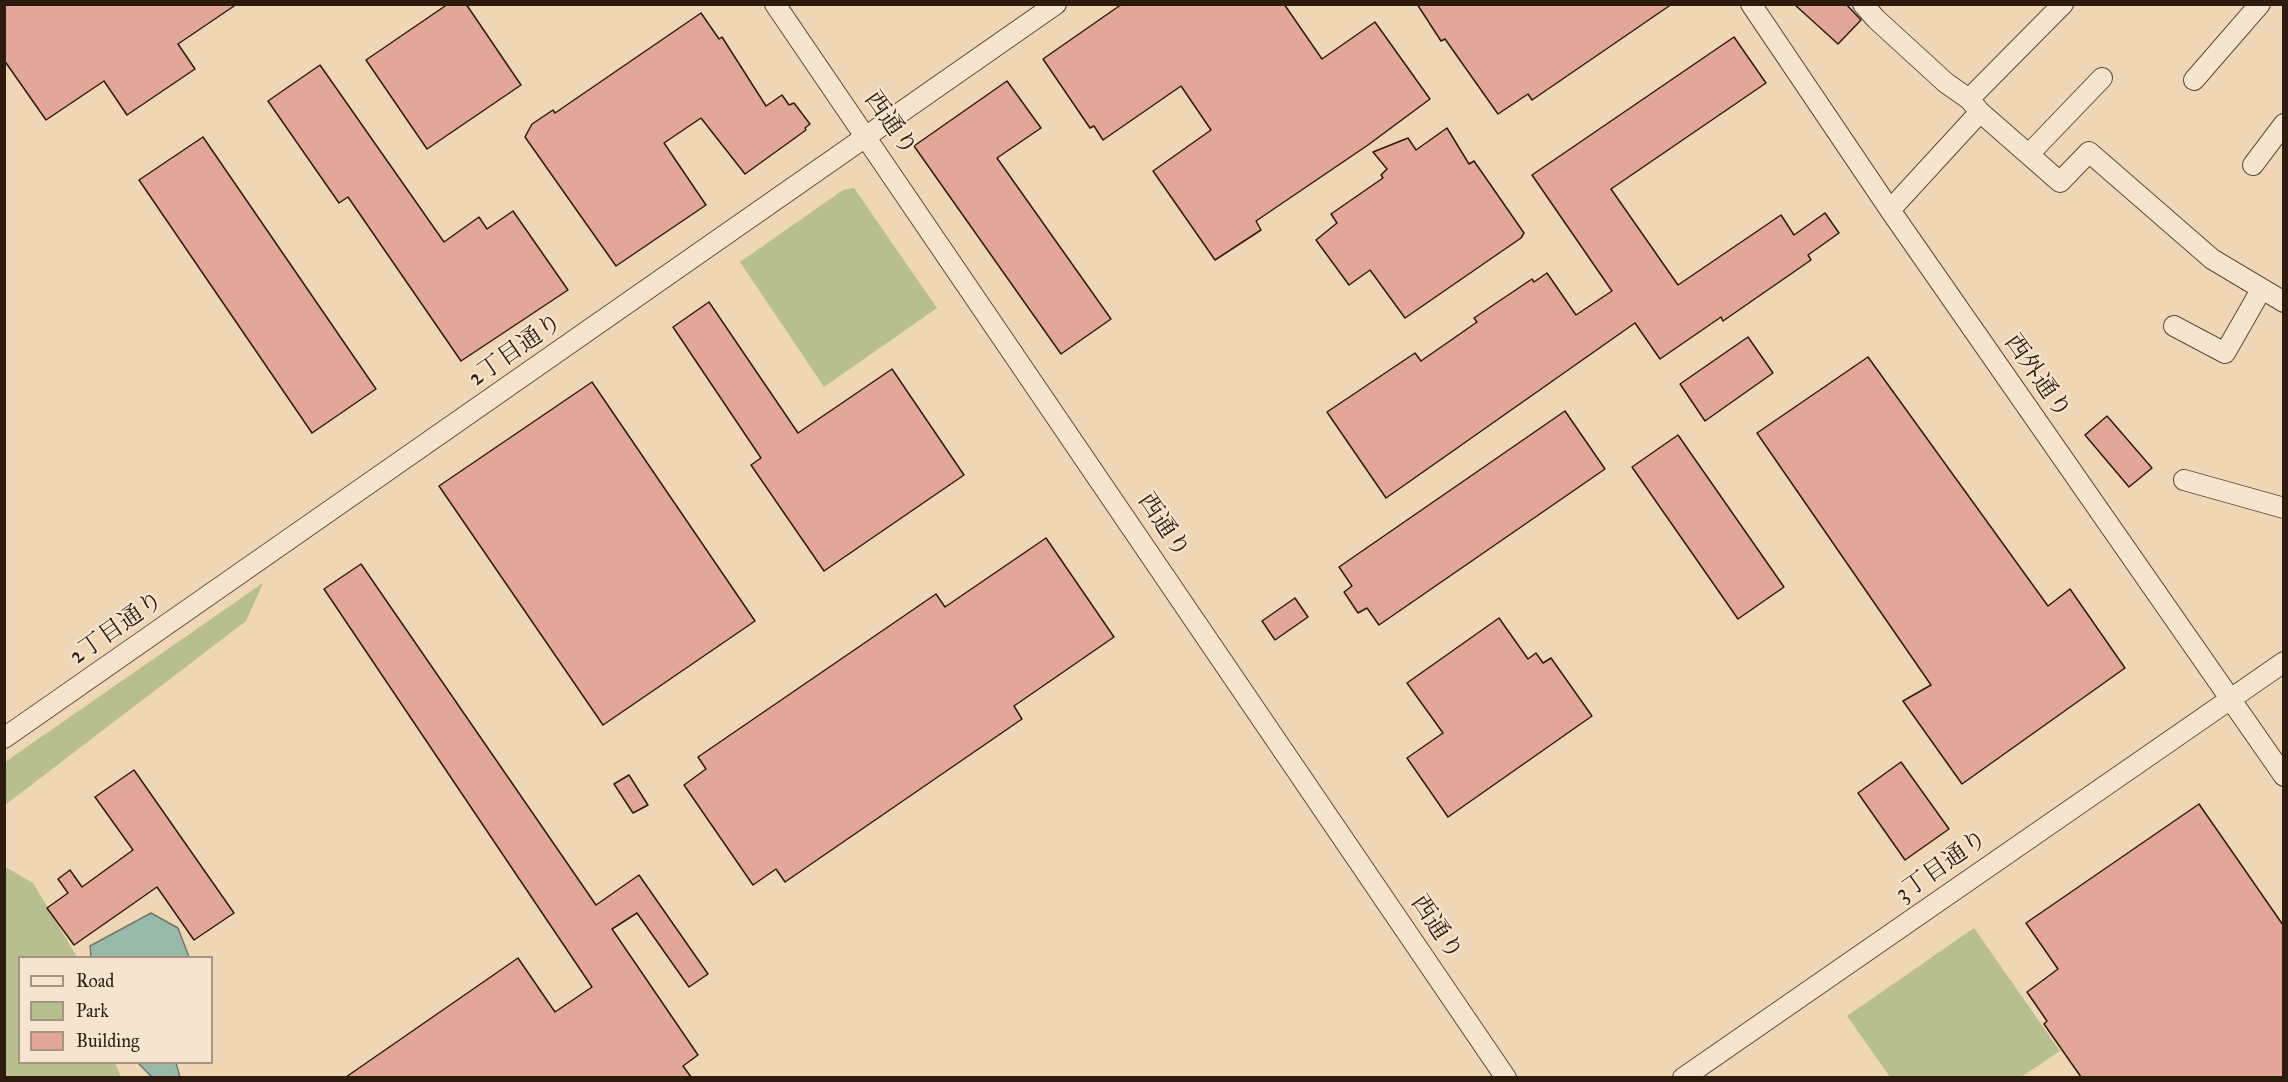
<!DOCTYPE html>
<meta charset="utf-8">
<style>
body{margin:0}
#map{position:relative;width:2288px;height:1082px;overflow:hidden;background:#efd7b5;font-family:"IM FELL Great Primer",serif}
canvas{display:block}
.frame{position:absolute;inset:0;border:6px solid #2e1b0f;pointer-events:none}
.legend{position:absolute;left:18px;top:956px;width:195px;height:108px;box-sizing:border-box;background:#f5e5cf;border:2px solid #a59482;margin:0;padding:8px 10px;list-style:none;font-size:18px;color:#2e1b0f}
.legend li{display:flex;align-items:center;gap:12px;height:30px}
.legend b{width:30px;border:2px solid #a59482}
</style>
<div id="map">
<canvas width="2288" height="1082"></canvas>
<div class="frame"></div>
<ul class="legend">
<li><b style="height:8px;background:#f5e5cf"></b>Road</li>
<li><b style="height:16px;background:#b7bf8f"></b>Park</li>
<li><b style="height:16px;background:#e2a796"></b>Building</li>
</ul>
</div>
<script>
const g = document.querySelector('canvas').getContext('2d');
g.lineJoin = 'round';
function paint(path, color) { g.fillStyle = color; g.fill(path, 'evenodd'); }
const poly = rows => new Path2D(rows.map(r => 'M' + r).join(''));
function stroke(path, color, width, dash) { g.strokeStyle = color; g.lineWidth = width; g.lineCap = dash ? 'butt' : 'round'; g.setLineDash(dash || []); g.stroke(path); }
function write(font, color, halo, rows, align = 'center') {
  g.font = font + ' "IM FELL Great Primer","Noto Serif JP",serif'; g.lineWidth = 4.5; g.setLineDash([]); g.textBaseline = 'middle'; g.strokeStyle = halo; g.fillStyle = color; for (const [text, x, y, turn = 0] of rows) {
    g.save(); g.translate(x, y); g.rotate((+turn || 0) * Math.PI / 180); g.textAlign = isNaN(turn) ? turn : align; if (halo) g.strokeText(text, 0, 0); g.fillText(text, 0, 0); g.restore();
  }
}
paint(poly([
 [854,188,937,308,824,387,740,262,843,190],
 [263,583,246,621,5,805,5,762],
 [4,866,33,883,77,957,20,958,20,1062,115,1063,121,1077,5,1076],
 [1974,928,2060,1051,2021,1077,1890,1077,1847,1016]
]), '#b7bf8f');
const water = poly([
 [151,913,178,928,189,957,91,957,90,946,151,913],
 [138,1063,176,1063,180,1077,152,1077,138,1063]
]);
paint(water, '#9abaa9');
stroke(water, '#6f7a6b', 1.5);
const building = poly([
 [4,4,237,4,178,44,195,69,127,115,104,81,46,120,4,60,4,4],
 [448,4,466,4,521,85,427,149,366,60,448,4],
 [1122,4,1284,4,1322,59,1375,22,1430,99,1368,145,1256,221,1261,230,1215,260,1153,171,1211,130,1181,86,1103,140,1094,126,1090,128,1043,59,1122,4],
 [1417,4,1672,4,1532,100,1528,94,1498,114,1445,39,1441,41,1417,4],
 [1794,4,1846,4,1861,20,1838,44,1794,4],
 [701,13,719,39,722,37,766,106,782,95,789,105,794,103,810,124,805,128,806,130,745,174,701,118,664,143,706,205,616,266,525,137,532,124,553,110,555,113,701,13],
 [1734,37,1766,83,1611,189,1678,285,1781,215,1794,235,1825,213,1839,233,1808,255,1811,260,1723,321,1721,317,1660,359,1635,323,1386,498,1327,412,1415,353,1421,361,1477,322,1474,318,1532,279,1534,282,1547,273,1576,315,1612,291,1532,175,1734,37],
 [320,65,444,242,479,217,487,229,513,211,568,290,461,361,348,197,339,203,268,101,320,65],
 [1007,81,1041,128,997,158,1111,319,1061,354,914,146,1007,81],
 [1447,128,1469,164,1474,161,1524,233,1521,238,1405,318,1370,270,1349,285,1316,240,1337,223,1331,214,1383,178,1381,175,1387,169,1373,152,1408,138,1416,150,1447,128],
 [203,137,376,389,312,433,139,180,203,137],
 [709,302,798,433,892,369,964,475,824,571,751,465,761,458,673,327,709,302],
 [1748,337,1773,373,1705,421,1680,384,1748,337],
 [1868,357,2048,606,2070,589,2125,668,1962,784,1903,701,1931,685,1757,433,1868,357],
 [592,382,755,621,603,725,439,486,592,382],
 [1565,411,1605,469,1379,625,1367,608,1358,613,1344,592,1352,586,1339,567,1565,411],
 [2107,416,2152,468,2129,487,2085,435,2107,416],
 [1678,435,1784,587,1738,619,1632,467,1678,435],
 [1046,538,1114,637,1014,706,1022,719,785,882,776,869,753,885,684,785,706,769,698,757,936,594,945,607,1046,538],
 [361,564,596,905,639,875,708,974,689,987,637,913,612,929,698,1055,683,1066,691,1077,346,1077,518,958,555,1012,592,987,324,589,361,564],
 [1295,598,1308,617,1275,640,1262,621,1295,598],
 [1499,618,1528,659,1536,653,1543,663,1551,658,1592,716,1448,817,1407,758,1443,733,1407,683,1499,618],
 [1901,762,1949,829,1905,860,1858,793,1901,762],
 [134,770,234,913,194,940,157,887,74,945,47,908,68,893,58,879,70,870,82,887,133,850,95,797,134,770],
 [629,775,648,805,633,813,614,784,629,775],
 [2199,804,2283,925,2283,1077,2081,1077,2044,1024,2047,1021,2027,992,2058,969,2026,923,2199,804]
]);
paint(building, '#e2a796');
stroke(building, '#2e1b0f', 1.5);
const minor = poly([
 [775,4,1506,1078],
 [1751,4,1890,210,2284,776],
 [1863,4,1876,19,1946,83,1969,99,1980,112,2060,182,2089,152,2212,259,2284,302],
 [2194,80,2260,4],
 [1969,99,2063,4],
 [2029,154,2102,78],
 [2253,165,2284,124],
 [1890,210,1980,112],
 [2174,326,2225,353,2261,290],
 [2184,480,2284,508],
 [4,738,1056,4],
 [1683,1078,2284,662]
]);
stroke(minor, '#5e4a38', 22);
stroke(minor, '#f5e5cf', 20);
write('24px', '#2e1b0f', '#f5e5cf', [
 ["西通り",890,124,55],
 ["2丁目通り",516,351,-35],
 ["西外通り",2037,377,55],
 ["西通り",1163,526,56],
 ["2丁目通り",117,629,-35],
 ["3丁目通り",1942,867,-35],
 ["西通り",1436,928,56]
]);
</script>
